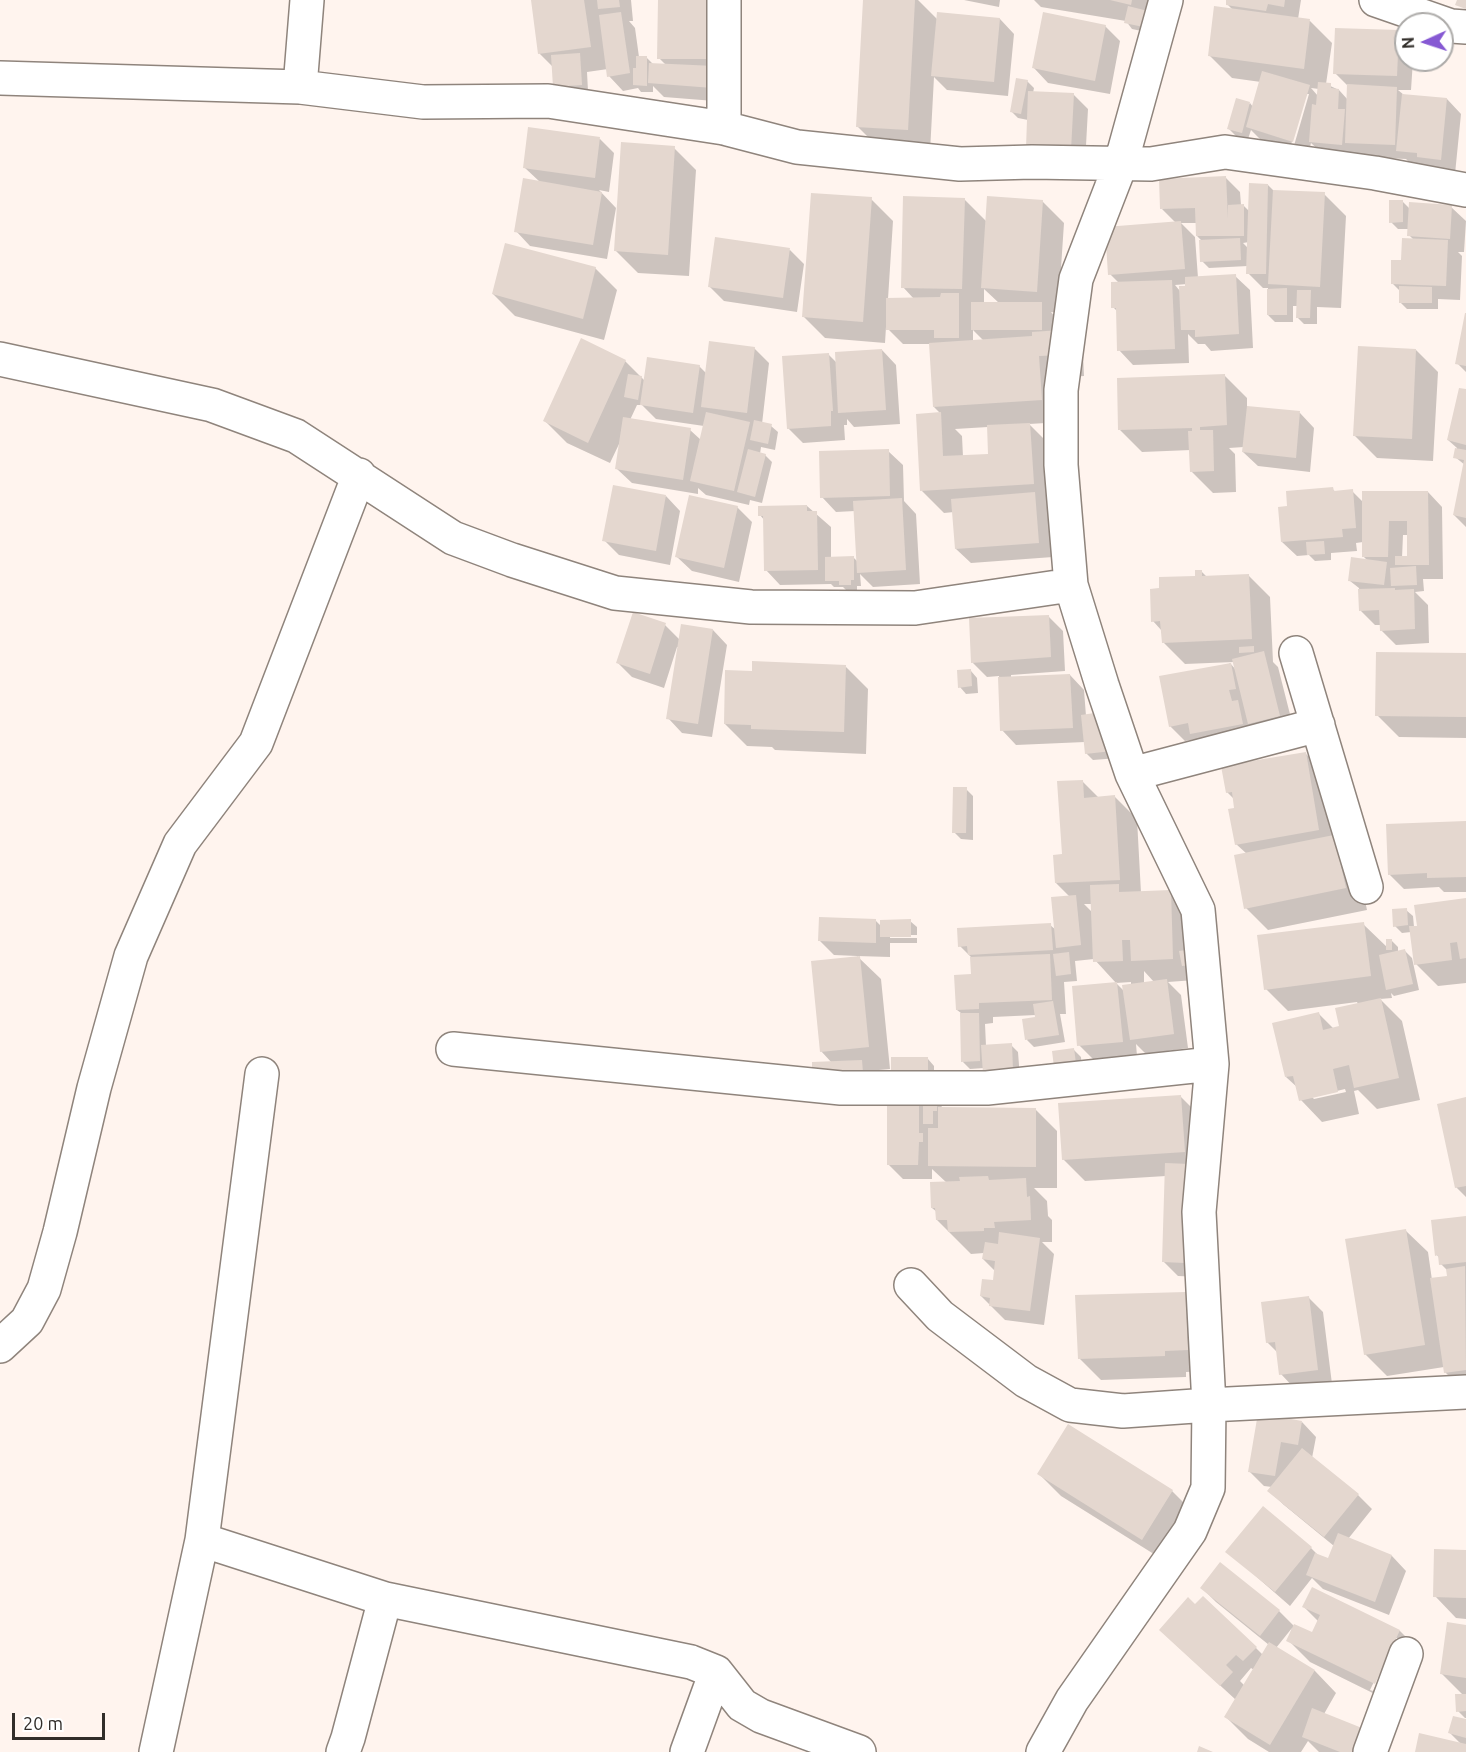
<!DOCTYPE html>
<style>
body{margin:0}
#map{position:relative;width:1466px;height:1752px;overflow:hidden;background:#fff4ee;font-family:Ubuntu,sans-serif}
canvas{display:block}
.north{position:absolute;left:1394px;top:12px;width:60px;height:60px;box-sizing:border-box;background:#fff;border:2px solid #adaba9;border-radius:50%;rotate:267deg;font-size:16px;font-weight:700;line-height:24px;text-align:center;color:#312d29}
.north::after{content:'';display:block;margin:auto;width:21px;height:27px;background:#8659d3;clip-path:polygon(50% 0,100% 100%,50% 72%,0 100%)}
.scale{position:absolute;left:12px;top:1713px;width:93px;height:27px;box-sizing:border-box;border:3px solid #312d29;border-top:0;padding-left:8px;font-size:18px;line-height:21px;white-space:nowrap;color:#312d29;-webkit-text-stroke:4px #fff;paint-order:stroke}
</style>
<div id="map">
<canvas width="1466" height="1752"></canvas>
<div class="north">N</div>
<div class="scale">20 m</div>
</div>
<script>
const g = document.querySelector('canvas').getContext('2d');
g.lineJoin = 'round';
function paint(path, color) { g.fillStyle = color; g.fill(path, 'evenodd'); }
const poly = rows => new Path2D(rows.map(r => 'M' + r).join(''));
function stroke(path, color, width, dash) { g.strokeStyle = color; g.lineWidth = width; g.lineCap = dash ? 'butt' : 'round'; g.setLineDash(dash || []); g.stroke(path); }
paint(poly([
 [532,0,631,0,633,21,629,21,635,28,639,57,646,57,653,64,666,65,659,58,659,0,735,0,727,102,664,97,653,86,653,92,641,92,638,88,623,91,609,76,608,69,587,72,588,91,561,93,553,67,539,53],
 [864,0,918,0,938,20,1000,19,1014,34,1008,96,947,90,934,77,930,152,879,148,857,126],
 [964,0,1000,0,999,7],
 [1034,0,1157,0,1151,33,1132,29,1126,21,1041,7],
 [1228,0,1301,0,1298,19,1310,21,1332,43,1326,84,1339,90,1348,100,1349,87,1335,73,1398,32,1406,39,1406,60,1413,60,1411,90,1398,90,1404,95,1447,99,1461,114,1455,174,1412,165,1406,159,1361,157,1356,153,1356,159,1325,156,1311,143,1308,155,1262,141,1251,130,1248,139,1236,136,1229,129,1250,103,1253,107,1261,82,1232,78,1210,56,1233,10,1227,4],
 [1311,88,1319,89,1318,96],
 [1306,94,1309,94,1293,149,1290,148],
 [1105,26,1120,41,1110,94,1048,83,1034,68],
 [1027,81,1034,88,1033,93,1073,94,1088,109,1085,164,1028,120,1018,118,1011,111],
 [600,139,614,153,609,192,599,190,616,208,607,259,530,246,516,231,540,182,525,168],
 [674,148,696,170,689,276,638,273,616,251],
 [1226,178,1240,192,1241,205,1243,205,1250,212,1268,185,1274,191,1324,194,1346,216,1341,308,1317,307,1317,324,1304,324,1297,317,1298,306,1293,306,1293,322,1275,322,1268,315,1268,288,1263,288,1248,273,1248,266,1209,268,1202,261,1202,241,1197,236,1197,223,1181,223,1195,237,1198,278,1235,276,1250,290,1253,348,1211,351,1205,344,1198,344,1188,334,1189,363,1133,365,1119,350,1118,312,1113,307,1119,283,1110,274,1176,223,1162,209],
 [1249,242,1249,249,1243,243],
 [1187,284,1187,287,1180,291,1175,285],
 [871,199,893,221,888,299,914,299,903,287,964,199,987,222,1042,201,1064,223,1058,313,1051,312,1056,318,1061,332,1083,354,1084,376,1060,378,1063,422,1029,424,1051,446,1053,557,971,563,956,549,954,512,944,513,922,491,917,415,941,414,934,407,931,344,903,344,886,327,885,343,825,338,803,316],
 [984,289,999,303,984,303],
 [973,330,984,341,973,341],
 [988,427,990,455,963,457,962,436,955,429],
 [1402,201,1410,209,1451,207,1466,221,1464,252,1458,252,1462,256,1460,300,1438,299,1438,309,1407,309,1400,302,1400,291,1392,283,1414,240,1409,235,1409,229,1398,229,1391,222],
 [790,250,804,264,797,312,724,301,709,286],
 [595,268,617,290,604,340,515,316,493,294],
 [1466,315,1466,372,1457,363],
 [754,348,769,363,762,424,771,426,778,432,775,450,761,447,760,454,765,455,772,462,762,503,750,500,749,505,706,495,698,488,698,494,632,483,617,469,620,442,610,463,567,443,545,421,625,361,645,381,699,366,706,373],
 [637,405,642,405,656,419,704,426,701,440,690,430,630,420],
 [882,350,896,365,900,424,854,427,847,419,847,425,844,425,845,440,803,443,788,428,828,354,837,363],
 [1416,350,1438,372,1433,461,1377,458,1355,436],
 [1225,376,1247,398,1247,407,1300,413,1314,428,1310,472,1258,466,1243,452,1244,447,1229,448,1235,454,1236,492,1213,493,1191,471,1191,450,1142,452,1120,430],
 [1466,391,1466,527,1454,515,1465,465,1455,457,1457,448,1448,440],
 [888,451,903,465,904,501,916,514,920,584,873,587,860,574,861,586,857,586,857,591,847,591,843,587,834,587,831,584,780,585,766,570,765,521,760,515,807,506,831,527,831,558,853,557,858,562,855,511,836,512,822,497],
 [1332,489,1336,492,1352,491,1363,502,1428,492,1442,507,1443,579,1423,579,1424,591,1415,592,1428,605,1429,643,1396,645,1381,630,1381,625,1375,625,1361,611,1359,588,1350,581,1368,561,1363,556,1363,542,1356,543,1357,551,1331,553,1331,560,1315,561,1309,555,1297,556,1282,542,1289,507],
 [1403,535,1409,535,1408,558,1402,558],
 [666,496,680,511,670,565,619,555,604,540],
 [737,507,752,522,739,582,692,571,677,557],
 [1201,571,1207,577,1248,575,1270,597,1273,662,1278,667,1294,730,1206,748,1196,739,1185,741,1170,726,1230,663,1236,670,1234,662,1185,664,1163,642,1162,631,1153,621,1161,590,1197,577],
 [1049,617,1063,631,1065,671,1011,675,1011,678,1070,675,1084,690,1086,716,1118,758,1093,760,1086,753,1085,742,1016,745,1002,730,999,676,987,677,972,662],
 [665,625,680,640,713,630,727,645,712,737,682,733,668,718,679,647,677,647,664,688,632,677,618,663],
 [1466,655,1466,738,1399,737,1377,715],
 [846,667,868,689,866,754,775,750,772,747,747,746,725,724,753,672],
 [971,671,977,678,978,693,966,694,960,687],
 [1305,753,1327,775,1356,858,1367,910,1268,930,1246,908,1247,854,1236,844,1234,799,1227,792],
 [1082,781,1099,798,1115,797,1137,819,1141,893,1171,892,1193,914,1195,980,1168,982,1181,995,1188,1048,1146,1054,1136,1044,1137,1056,1094,1060,1079,1045,1116,983,1094,959,1075,961,1077,981,1064,982,1066,1014,1060,1014,1065,1042,1034,1047,1027,1040,1037,1018,1036,1015,993,1017,993,1023,985,1024,986,1046,1011,1045,1018,1052,1020,1078,984,1068,970,1069,963,1062,961,1013,957,1010,973,975,972,958,960,946,1050,925,1056,930,1070,897,1056,883],
 [1084,904,1092,904,1093,913],
 [1144,971,1154,982,1144,983],
 [1131,982,1131,985,1124,991,1116,983],
 [966,789,973,796,973,840,961,839,954,832],
 [1466,823,1466,892,1444,892,1439,887,1404,889,1389,874],
 [1466,900,1466,983,1438,986,1416,964,1411,932,1402,933,1395,926,1406,910,1413,916,1414,927,1419,927],
 [876,921,882,927,910,921,917,927,917,935,890,935,890,938,917,938,917,943,890,943,890,957,857,956,881,979,890,1069,868,1071,869,1079,832,1063,821,1051,857,958,857,956,834,955,819,940],
 [1363,924,1388,948,1391,940,1398,947,1398,952,1405,951,1412,958,1419,990,1394,996,1391,993,1392,998,1380,999,1402,1021,1420,1100,1377,1109,1358,1090,1354,1091,1359,1114,1322,1122,1301,1100,1298,1088,1286,1077,1319,1014,1334,1029,1341,1028,1358,1004,1357,1002,1288,1011,1266,989],
 [1345,1089,1346,1092,1314,1099,1312,1097],
 [1074,1050,1081,1057,1082,1071,1063,1073],
 [928,1059,934,1066,934,1084,899,1084],
 [1181,1097,1203,1119,1200,1277,1178,1276,1163,1261,1166,1176,1085,1181,1063,1159],
 [1466,1098,1466,1197,1456,1187],
 [888,1099,936,1100,943,1108,1035,1109,1057,1131,1057,1188,1034,1188,1047,1201,1048,1216,1052,1220,1052,1242,1042,1242,1054,1254,1044,1325,1005,1320,981,1296,994,1282,995,1271,983,1259,984,1253,971,1254,937,1220,937,1212,932,1208,947,1183,932,1169,932,1179,903,1179,888,1164],
 [1466,1218,1466,1386,1460,1387,1445,1372,1444,1367,1387,1376,1365,1354,1406,1231,1428,1252,1432,1280,1448,1277,1448,1271,1441,1264,1440,1259,1437,1255],
 [1186,1293,1208,1315,1210,1371,1186,1372,1186,1377,1101,1380,1079,1358],
 [1309,1298,1323,1312,1332,1384,1295,1389,1281,1374,1278,1353,1267,1342],
 [1302,1422,1316,1437,1312,1458,1358,1495,1372,1509,1348,1539,1392,1556,1406,1571,1389,1615,1323,1589,1312,1578,1290,1606,1227,1551,1311,1548,1318,1555,1329,1559,1334,1546,1284,1505,1269,1491,1272,1487,1264,1486,1249,1471],
 [1039,1474,1172,1491,1194,1513,1165,1561,1061,1496],
 [1466,1551,1466,1619,1456,1618,1435,1596],
 [1220,1564,1279,1611,1294,1626,1313,1634,1319,1622,1304,1607,1312,1589,1400,1631,1422,1653,1397,1705,1310,1662,1288,1640,1292,1628,1276,1648,1315,1671,1336,1693,1324,1714,1373,1752,1319,1752,1308,1741,1301,1752,1269,1752,1248,1739,1226,1717,1236,1700,1175,1644,1256,1648,1263,1655,1269,1645,1216,1602,1202,1588],
 [1395,1638,1398,1638,1373,1691,1370,1690],
 [1251,1668,1254,1670,1245,1686,1240,1681],
 [1466,1626,1466,1718,1465,1718,1458,1711,1463,1695,1441,1673],
 [1466,1720,1466,1752,1416,1752,1461,1744,1450,1733]
]), '#0003');
paint(poly([
 [531,0,584,0,591,47,538,54],
 [597,0,619,0,620,7,598,9],
 [658,0,714,0,713,59,657,59],
 [863,0,915,0,908,130,856,127],
 [1110,0,1132,0,1131,5],
 [1226,0,1285,0,1284,7,1268,4,1266,11,1226,5],
 [1457,0,1466,0,1466,9,1455,5],
 [1128,6,1148,11,1144,27,1124,23],
 [1214,6,1310,19,1304,69,1208,56],
 [621,12,630,73,607,77,599,15],
 [937,12,1000,18,994,82,931,76],
 [1043,12,1106,25,1095,81,1032,68],
 [1335,28,1399,30,1397,76,1333,74],
 [580,53,582,85,553,87,551,55],
 [636,56,647,56,647,86,633,85,633,68,636,68],
 [649,63,714,66,713,88,648,83],
 [1262,71,1310,85,1293,142,1246,127],
 [1016,78,1028,80,1021,114,1010,112],
 [1318,82,1331,83,1331,88,1339,89,1338,109,1345,109,1342,145,1309,142,1312,104,1316,105],
 [1347,84,1397,87,1395,145,1345,143],
 [1028,91,1074,93,1071,150,1026,148],
 [1402,94,1447,98,1441,160,1417,157,1417,153,1396,151],
 [1236,98,1250,102,1242,133,1227,129],
 [528,127,600,137,595,178,523,168],
 [621,142,675,146,668,255,614,251],
 [1226,176,1228,219,1228,205,1244,204,1244,236,1196,236,1195,208,1160,209,1159,179],
 [523,178,602,192,593,245,514,232],
 [1249,183,1268,184,1266,274,1246,274],
 [1273,190,1325,192,1320,287,1268,284],
 [811,193,872,197,863,322,802,317],
 [903,196,965,198,962,289,901,288],
 [987,196,1043,200,1037,292,981,288],
 [1389,200,1403,200,1403,222,1389,223],
 [1409,202,1452,205,1450,239,1407,236],
 [1181,221,1185,269,1108,275,1105,227],
 [715,237,790,248,783,298,708,287],
 [1240,238,1241,260,1200,262,1199,240],
 [1402,238,1448,240,1446,286,1391,284,1391,260,1401,260],
 [505,243,596,267,583,319,492,294],
 [1236,274,1239,334,1195,337,1195,330,1181,330,1179,286,1185,286,1185,277],
 [1172,280,1175,349,1117,351,1116,308,1111,308,1111,282],
 [1399,286,1432,287,1432,303,1399,303],
 [1287,288,1287,315,1267,315,1267,289],
 [1297,290,1311,290,1310,318,1296,318],
 [941,293,959,293,959,338,934,338,934,330,886,330,886,298,940,297],
 [971,302,1042,302,1042,330,971,330],
 [1465,313,1466,313,1466,366,1455,364],
 [1061,330,1062,355,1039,356,1042,400,933,407,929,343,1032,336,1032,332],
 [581,338,626,360,588,443,543,421],
 [709,341,755,347,747,413,701,407],
 [1358,346,1416,349,1412,439,1353,436],
 [882,349,886,410,838,413,835,352],
 [829,353,833,411,831,411,831,426,787,429,782,356],
 [647,357,700,365,693,413,640,405],
 [628,374,642,376,638,400,624,397],
 [1225,374,1227,425,1200,427,1200,430,1213,430,1214,471,1190,472,1188,431,1192,431,1192,428,1118,430,1117,378],
 [1459,388,1466,389,1466,445,1447,440],
 [1247,406,1300,411,1296,458,1242,452],
 [706,412,750,422,734,491,690,481],
 [941,412,943,456,988,454,987,425,1030,423,1034,484,920,491,916,414],
 [623,417,691,428,683,480,615,469],
 [754,420,772,424,768,444,750,440],
 [1455,448,1466,450,1466,518,1453,515,1464,460,1453,458],
 [748,449,766,454,755,497,737,492],
 [889,449,890,496,820,498,819,451],
 [613,485,666,495,656,551,602,541],
 [1333,487,1334,491,1353,489,1356,528,1342,529,1343,537,1281,542,1278,507,1287,506,1286,491],
 [1362,491,1428,491,1429,565,1395,565,1395,556,1407,556,1407,521,1389,521,1388,557,1362,557],
 [1035,492,1039,543,955,549,951,499],
 [689,495,738,506,724,568,675,557],
 [902,498,906,570,857,573,853,501],
 [807,505,807,511,817,511,818,570,764,571,763,516,758,516,758,506],
 [1324,541,1325,554,1307,555,1306,542],
 [854,556,854,580,851,580,851,585,839,585,839,581,825,581,825,557],
 [1351,557,1387,562,1384,585,1348,581],
 [1416,566,1417,585,1391,586,1390,568],
 [1195,570,1202,570,1202,576,1249,574,1252,639,1162,643,1160,621,1151,622,1150,589,1159,588,1159,577,1195,576],
 [1395,588,1395,590,1414,589,1415,629,1380,631,1379,610,1359,611,1358,589],
 [633,612,666,623,650,674,616,663],
 [1049,615,1051,657,971,663,969,618],
 [681,624,713,629,698,724,666,719],
 [1254,646,1254,652,1239,653,1239,647],
 [1264,651,1280,716,1248,724,1232,659],
 [1376,652,1466,653,1466,717,1375,716],
 [752,661,846,665,844,732,751,729,751,725,724,724,725,670,752,671],
 [1231,663,1236,689,1229,690,1232,701,1238,700,1243,724,1190,734,1188,723,1169,727,1159,676],
 [971,669,972,686,958,688,957,670],
 [1070,674,1073,728,1000,731,998,677],
 [1108,711,1112,751,1085,754,1081,715],
 [1306,752,1319,830,1235,845,1228,809,1234,808,1232,792,1226,793,1221,766],
 [1083,780,1084,798,1115,795,1120,880,1055,883,1053,855,1062,854,1057,781],
 [953,787,967,787,966,833,952,833],
 [1466,821,1466,877,1427,878,1427,873,1388,875,1386,824],
 [1334,835,1346,888,1244,909,1234,855],
 [1119,884,1119,892,1171,890,1173,959,1131,961,1130,940,1122,940,1123,961,1093,962,1090,885],
 [1076,895,1081,945,1056,948,1051,897],
 [1466,898,1466,958,1460,959,1457,942,1450,943,1452,960,1414,965,1409,926,1417,926,1414,905],
 [1407,908,1408,925,1393,927,1392,909],
 [819,917,876,919,876,943,818,941],
 [911,919,911,937,880,937,880,920],
 [1364,922,1371,976,1264,990,1257,935],
 [1051,923,1053,950,968,955,967,946,958,947,957,928],
 [1386,939,1392,939,1392,950,1386,950],
 [1193,949,1195,964,1182,966,1179,951],
 [1405,949,1413,984,1386,990,1379,955],
 [1069,952,1071,974,1056,976,1053,954],
 [1050,954,1052,1000,979,1003,979,1009,956,1010,954,975,971,974,970,957],
 [860,956,869,1047,820,1052,811,961],
 [1167,979,1174,1034,1130,1040,1122,985],
 [1117,982,1123,1042,1077,1046,1072,986],
 [1381,998,1399,1078,1354,1088,1349,1065,1333,1069,1338,1092,1299,1101,1293,1076,1285,1077,1272,1023,1319,1012,1323,1030,1339,1026,1335,1008],
 [1053,1001,1059,1035,1025,1040,1022,1019,1035,1017,1033,1004],
 [960,1013,979,1013,980,1061,961,1062],
 [1012,1043,1013,1072,983,1074,981,1045],
 [1074,1048,1076,1064,1054,1067,1052,1051],
 [891,1057,928,1057,928,1078,891,1078],
 [862,1060,863,1073,812,1075,812,1062],
 [1181,1095,1185,1152,1062,1160,1058,1103],
 [1466,1097,1466,1186,1455,1188,1437,1104],
 [887,1098,919,1098,919,1133,923,1133,923,1142,919,1142,918,1165,887,1165],
 [923,1098,937,1098,937,1111,933,1111,933,1124,923,1124],
 [938,1107,1036,1108,1036,1167,928,1166,928,1128,938,1128],
 [1165,1163,1189,1164,1186,1263,1162,1262],
 [988,1176,989,1180,1026,1178,1027,1197,1030,1196,1031,1220,994,1222,995,1228,984,1228,984,1231,948,1232,947,1220,936,1220,935,1208,931,1208,930,1182,960,1181,959,1177],
 [1466,1216,1466,1262,1439,1265,1438,1255,1435,1256,1431,1220],
 [1406,1229,1425,1345,1364,1355,1345,1239],
 [999,1232,1040,1238,1030,1311,989,1306,990,1298,980,1296,982,1279,993,1280,995,1261,982,1259,985,1242,998,1244],
 [1465,1266,1466,1370,1444,1373,1430,1278,1447,1276,1446,1269],
 [1186,1292,1188,1350,1165,1351,1165,1356,1078,1359,1075,1295],
 [1309,1296,1318,1370,1279,1375,1275,1342,1266,1343,1261,1302],
 [1258,1413,1302,1421,1298,1445,1281,1442,1275,1476,1248,1472],
 [1068,1424,1173,1490,1142,1540,1037,1474],
 [1302,1448,1359,1494,1324,1537,1267,1491],
 [1263,1506,1312,1547,1275,1592,1225,1552],
 [1338,1533,1392,1555,1375,1602,1306,1575,1315,1553,1328,1558],
 [1434,1549,1466,1550,1466,1598,1433,1597],
 [1220,1562,1280,1610,1260,1636,1200,1588],
 [1312,1587,1400,1630,1375,1684,1286,1641,1294,1624,1312,1632,1320,1615,1302,1607],
 [1203,1596,1257,1647,1243,1661,1236,1655,1226,1665,1233,1672,1220,1686,1159,1630,1188,1597,1195,1604],
 [1447,1622,1466,1625,1466,1678,1440,1674],
 [1269,1642,1315,1670,1270,1745,1224,1717],
 [1455,1694,1466,1694,1466,1711,1456,1712],
 [1312,1708,1362,1728,1353,1752,1340,1752,1302,1737],
 [1453,1716,1466,1719,1466,1738,1448,1733],
 [1419,1733,1466,1744,1466,1752,1415,1752],
 [1199,1746,1213,1752,1197,1752]
]), '#e4d7cf');
const minor = poly([
 [724,0,724,128],
 [1376,0,1451,26,1466,27],
 [0,78,300,87,423,102,548,101,724,128,797,147,960,164,1032,162,1151,164,1225,152,1375,173,1466,190],
 [300,87,307,0],
 [0,359,212,405,296,436,453,538,512,560,615,593,751,607,915,608,1071,585],
 [1296,653,1366,887],
 [1132,774,1318,725],
 [453,1049,841,1088,987,1088,1212,1064],
 [262,1074,202,1540,385,1599,691,1662,716,1672,742,1705,761,1716,859,1752],
 [911,1285,940,1316,1026,1381,1070,1405,1123,1411,1209,1405,1466,1392],
 [0,1346,27,1321,44,1289,60,1232,94,1088,131,956,180,844,256,743,359,475],
 [156,1752,202,1540],
 [343,1752,348,1738,385,1599],
 [687,1752,716,1672],
 [1043,1752,1072,1700,1190,1531,1208,1488,1209,1405,1199,1212,1212,1064,1198,910,1132,774,1102,685,1071,585,1061,465,1061,390,1076,279,1121,163,1166,0],
 [1370,1752,1406,1654]
]);
stroke(minor, '#8f847c', 36);
stroke(minor, '#fff', 33);
</script>
